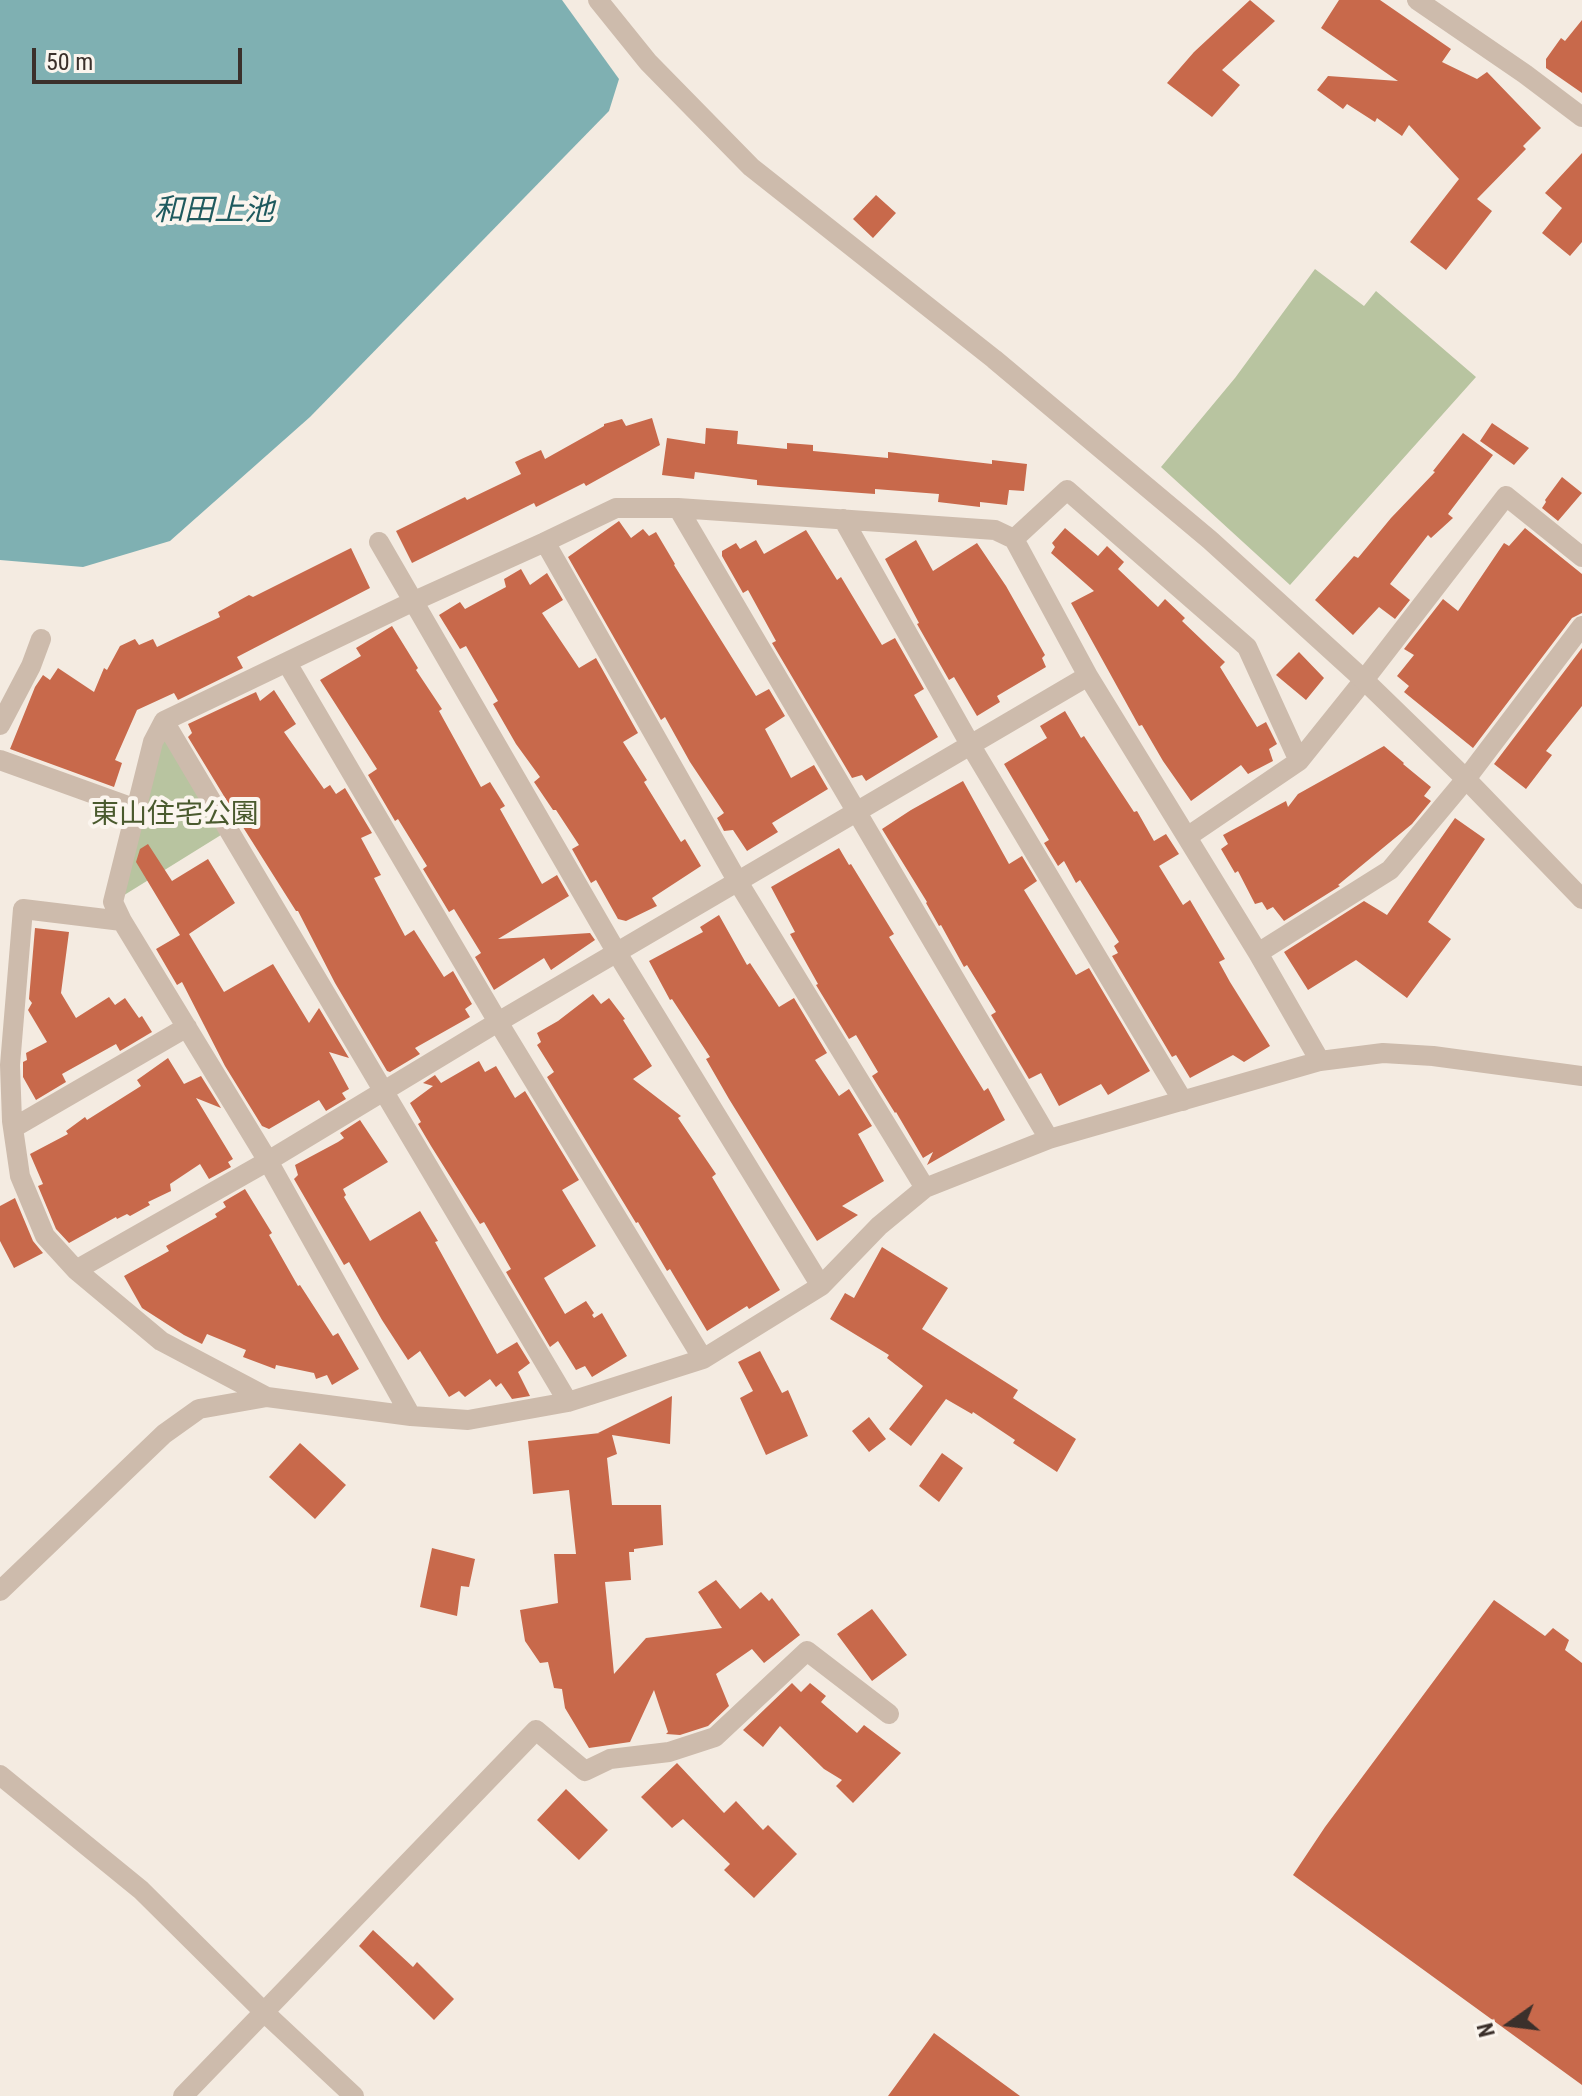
<!DOCTYPE html>
<meta charset="utf-8">
<style>
body{margin:0}
#map{position:relative;width:1582px;height:2096px;overflow:hidden;background:#f4ebe1;font-family:"Roboto Condensed",sans-serif}
canvas{display:block}
.north{position:absolute;left:1470px;top:1984px;width:80px;height:80px;-webkit-text-stroke:6px #fbf5ee;paint-order:stroke;rotate:256deg;font-size:22px;font-weight:700;line-height:32px;text-align:center;color:#3b302b}
.north::after{content:'';display:block;margin:auto;width:28px;height:36px;background:#3b302b;clip-path:polygon(50% 0,100% 100%,50% 72%,0 100%)}
.scale{position:absolute;left:32px;top:48px;width:210px;height:36px;box-sizing:border-box;border:4px solid #3b302b;border-top:0;padding-left:10px;font-size:24px;line-height:28px;white-space:nowrap;color:#3b302b;-webkit-text-stroke:6px #fbf5ee;paint-order:stroke}
</style>
<div id="map">
<canvas width="1582" height="2096"></canvas>
<div class="north">N</div>
<div class="scale">50 m</div>
</div>
<script>
const g = document.querySelector('canvas').getContext('2d');
g.lineJoin = 'round';
function paint(path, color) { g.fillStyle = color; g.fill(path, 'evenodd'); }
const poly = rows => new Path2D(rows.map(r => 'M' + r).join(''));
function stroke(path, color, width, dash) { g.strokeStyle = color; g.lineWidth = width; g.lineCap = dash ? 'butt' : 'round'; g.setLineDash(dash || []); g.stroke(path); }
function write(font, color, halo, rows, align = 'center') {
  g.font = font + ' "Roboto Condensed","Noto Sans JP",sans-serif'; g.lineWidth = 8; g.setLineDash([]); g.textBaseline = 'middle'; g.strokeStyle = halo; g.fillStyle = color; for (const [text, x, y, turn = 0] of rows) {
    g.save(); g.translate(x, y); g.rotate((+turn || 0) * Math.PI / 180); g.textAlign = isNaN(turn) ? turn : align; if (halo) g.strokeText(text, 0, 0); g.fillText(text, 0, 0); g.restore();
  }
}
paint(poly([
 [1315,269,1364,306,1376,291,1476,377,1290,585,1161,467,1235,378],
 [164,721,229,830,113,902]
]), '#b8c4a0');
paint(poly([
 [0,0,562,0,619,79,609,111,310,417,170,541,83,567,0,560]
]), '#7fb0b2');
paint(poly([
 [1250,0,1275,21,1222,70,1240,85,1212,117,1167,83,1194,52],
 [1339,0,1380,0,1451,49,1442,62,1477,79,1487,72,1541,128,1523,146,1526,149,1477,199,1492,211,1446,270,1410,242,1459,179,1409,125,1402,136,1377,118,1375,122,1347,104,1343,109,1317,90,1328,76,1398,81,1321,28],
 [1582,20,1582,93,1546,68,1546,59,1561,38,1565,41],
 [1582,153,1582,242,1570,256,1542,233,1562,208,1545,193],
 [876,195,896,213,873,238,853,219],
 [652,418,660,445,586,486,584,483,536,507,534,503,412,563,396,531,465,497,467,500,521,474,515,462,541,450,545,459,604,426,604,424,622,419,626,426],
 [1492,423,1529,448,1514,465,1480,441],
 [706,428,738,431,737,444,787,449,787,443,813,445,813,451,888,458,888,452,992,464,992,460,1027,464,1024,491,1009,490,1007,505,980,502,980,507,938,502,939,494,875,489,875,494,780,487,757,485,757,480,695,472,694,479,662,475,667,438,705,444],
 [1463,433,1493,455,1448,514,1453,518,1431,538,1428,535,1390,584,1410,600,1395,619,1379,607,1353,635,1315,600,1354,556,1358,558,1391,518,1435,472,1433,471],
 [1562,477,1582,493,1558,521,1542,508,1546,502,1545,500],
 [619,521,631,538,643,529,649,536,656,532,675,564,674,565,756,696,769,689,785,716,765,729,791,778,814,765,828,789,772,823,778,832,747,851,733,830,724,831,717,818,724,813,690,762,665,717,661,720,568,557],
 [1065,528,1098,556,1107,546,1124,562,1118,569,1158,607,1165,599,1185,618,1182,621,1225,662,1220,667,1257,727,1266,722,1277,744,1269,749,1273,761,1248,774,1241,765,1191,801,1163,761,1142,725,1139,726,1071,603,1094,591,1051,553,1055,547,1052,543],
 [1525,528,1582,574,1582,613,1572,618,1473,748,1404,692,1409,686,1397,676,1414,655,1404,649,1443,599,1458,611,1504,543,1509,546],
 [806,530,837,580,841,577,882,645,895,638,924,689,914,695,938,737,866,781,862,775,852,778,772,643,776,641,748,590,743,593,722,556,722,551,736,543,740,549,756,540,764,554],
 [916,540,933,571,977,543,1006,586,1045,655,1042,658,1046,667,997,696,1000,702,977,716,954,677,949,680,917,624,919,623,885,559],
 [351,548,370,588,237,657,243,668,178,700,174,693,137,710,115,760,122,763,114,787,10,749,35,687,43,675,50,680,58,668,94,692,104,668,107,670,120,646,135,639,139,645,153,639,157,647,220,617,218,612,249,595,253,597],
 [521,569,530,585,547,573,563,600,542,613,579,668,596,658,638,733,623,742,647,780,644,782,681,842,685,839,701,866,652,898,657,906,626,921,618,919,596,880,591,883,572,849,579,845,556,810,553,810,534,782,540,777,516,744,493,704,498,701,466,646,460,649,439,615,460,602,465,609,506,587,504,579],
 [392,626,418,668,416,670,442,709,439,711,481,787,490,782,505,806,500,809,542,884,557,875,569,896,498,939,590,933,595,940,551,970,544,958,494,990,475,957,481,953,454,909,449,912,423,869,427,866,398,819,395,821,368,775,377,769,320,680,361,656,356,648],
 [1582,648,1582,706,1546,751,1552,755,1526,789,1494,764],
 [1299,652,1324,678,1306,700,1276,675],
 [274,690,296,724,284,732,324,789,330,785,336,794,345,788,372,833,361,838,381,875,374,878,405,936,414,930,444,977,453,971,472,1004,465,1009,470,1017,415,1048,420,1054,390,1072,387,1071,335,983,298,911,296,911,241,824,188,737,192,733,188,724,256,692,260,701],
 [1065,711,1081,738,1084,736,1134,812,1137,811,1154,841,1166,834,1179,854,1159,866,1183,905,1190,900,1225,959,1219,962,1230,982,1270,1046,1244,1062,1233,1055,1190,1078,1176,1055,1172,1057,1112,956,1118,953,1114,946,1119,942,1080,880,1076,883,1064,861,1058,866,1044,843,1049,840,1004,764,1047,738,1040,726],
 [1384,746,1404,763,1403,764,1431,787,1424,796,1431,801,1412,824,1338,885,1340,886,1284,921,1273,907,1267,910,1262,902,1255,904,1238,871,1235,873,1221,849,1228,844,1223,835,1286,801,1288,807,1298,794],
 [963,781,1009,864,1022,856,1037,881,1024,890,1076,975,1089,968,1150,1071,1108,1095,1101,1084,1059,1106,1041,1073,1029,1079,991,1015,996,1012,967,965,964,967,941,925,939,926,926,903,927,902,882,829,911,810],
 [1455,818,1485,839,1428,922,1451,939,1407,998,1356,960,1308,990,1284,952,1364,901,1387,915],
 [148,844,172,881,208,859,235,903,189,934,224,992,273,964,309,1023,319,1008,349,1058,329,1052,349,1089,342,1093,346,1099,326,1111,319,1100,269,1129,262,1126,225,1066,182,982,177,985,156,949,180,935,136,862,140,849],
 [839,848,849,865,851,864,894,934,889,937,984,1091,988,1088,1005,1120,927,1165,933,1152,923,1158,896,1112,895,1113,872,1076,878,1072,856,1035,849,1039,816,985,818,984,790,934,795,932,771,887],
 [719,915,747,965,750,963,779,1007,794,998,827,1053,815,1060,839,1096,849,1089,872,1126,858,1134,884,1181,842,1206,858,1215,817,1241,729,1099,706,1059,710,1057,672,999,670,1000,649,961,703,932,700,927],
 [35,928,69,932,61,993,76,1018,109,997,115,1005,125,998,139,1018,142,1016,152,1032,120,1051,116,1044,62,1074,66,1082,36,1100,23,1077,23,1062,27,1060,26,1053,47,1042,28,1010,32,1003,29,999],
 [593,994,601,1004,609,998,625,1019,623,1020,652,1066,633,1079,681,1116,678,1118,716,1174,712,1177,780,1290,749,1309,747,1306,707,1331,670,1269,667,1271,638,1222,636,1223,547,1077,554,1072,537,1045,541,1042,537,1033,558,1021],
 [168,1058,184,1084,201,1076,221,1108,196,1098,233,1159,228,1162,231,1167,209,1179,200,1164,170,1184,171,1191,148,1202,150,1205,130,1216,127,1214,117,1219,116,1217,69,1243,56,1229,38,1186,43,1184,30,1154,68,1134,66,1131,85,1117,87,1120,141,1086,137,1080],
 [479,1061,485,1072,496,1066,515,1098,525,1091,579,1180,562,1190,596,1246,544,1278,565,1314,586,1301,594,1313,592,1315,594,1318,602,1313,627,1356,592,1377,585,1366,576,1370,558,1341,550,1347,506,1272,511,1269,484,1222,480,1224,431,1146,418,1124,421,1122,410,1103,433,1086,423,1083,435,1075,441,1083],
 [360,1120,388,1162,343,1189,346,1195,344,1197,370,1241,420,1211,438,1241,435,1242,497,1354,517,1342,530,1363,518,1372,530,1396,512,1399,501,1383,496,1387,490,1379,465,1397,459,1391,449,1397,420,1351,408,1360,382,1320,349,1262,344,1265,294,1179,298,1175,295,1165,338,1142,344,1138,340,1133],
 [245,1189,272,1233,269,1235,298,1286,300,1285,333,1336,338,1333,359,1369,332,1385,327,1375,316,1379,314,1373,276,1365,275,1369,243,1357,246,1350,207,1334,202,1344,184,1335,142,1308,124,1276,169,1251,166,1246,217,1217,215,1214,226,1207,223,1202],
 [15,1198,33,1241,43,1253,14,1268,0,1241,0,1206],
 [882,1247,948,1288,922,1329,1018,1390,1013,1398,1076,1439,1057,1472,1013,1443,1015,1440,973,1412,972,1414,946,1399,911,1446,889,1429,923,1386,887,1358,889,1355,830,1319,845,1293,854,1298],
 [760,1351,782,1393,788,1390,808,1436,766,1455,740,1398,753,1391,738,1362],
 [672,1396,670,1444,612,1435,617,1454,607,1458,612,1505,661,1505,663,1545,634,1549,634,1552,629,1552,631,1580,605,1582,614,1674,646,1638,722,1628,698,1592,716,1580,740,1609,761,1592,769,1601,772,1598,800,1635,764,1663,752,1649,716,1674,729,1706,708,1726,680,1735,666,1734,668,1732,654,1690,630,1742,589,1748,565,1708,562,1689,554,1688,548,1662,540,1663,525,1641,520,1610,558,1603,554,1554,576,1554,569,1490,533,1494,528,1441,600,1433,598,1433],
 [869,1417,886,1439,869,1452,852,1431],
 [300,1443,346,1485,315,1519,269,1477],
 [942,1453,963,1468,939,1502,919,1486],
 [432,1548,475,1559,469,1587,461,1586,457,1616,420,1607],
 [1494,1600,1545,1636,1553,1628,1569,1640,1565,1650,1582,1663,1582,2085,1293,1875,1325,1827],
 [872,1609,907,1655,872,1681,837,1634],
 [792,1683,801,1692,810,1683,826,1696,821,1702,857,1733,864,1725,901,1753,853,1803,836,1786,842,1780,824,1769,780,1726,763,1747,743,1730],
 [677,1763,724,1813,736,1801,763,1830,768,1825,797,1854,754,1898,724,1870,730,1864,683,1819,672,1828,641,1797],
 [566,1789,608,1830,579,1860,537,1820],
 [373,1930,413,1967,417,1962,454,1999,434,2020,359,1946],
 [934,2033,1020,2096,888,2096]
]), '#c8694b');
stroke(poly([
 [1417,0,1525,74,1582,117],
 [678,508,1049,1139],
 [843,519,971,746,1183,1101],
 [1014,539,1067,490,1247,647,1299,761],
 [379,542,617,953,821,1286],
 [545,542,738,882,925,1188],
 [287,663,498,1022,703,1359],
 [164,721,568,1402],
 [0,725,31,666,41,639],
 [0,760,136,809],
 [1187,837,1299,761,1364,680,1506,496,1582,557],
 [122,921,23,909,10,1065,12,1121,20,1176,45,1236,76,1270,161,1341,267,1397],
 [1258,953,1390,870,1466,779,1582,626],
 [13,1128,187,1027],
 [76,1270,268,1161,498,1022,1088,676],
 [411,1416,268,1161,122,921,113,902,153,742,164,721,412,602,545,542,616,508,678,508,995,530,1014,539,1088,676,1258,953,1320,1061],
 [0,1591,164,1434,199,1409,267,1397,411,1416,468,1420,568,1402,703,1359,821,1286,879,1226,925,1188,1049,1139,1320,1061,1383,1053,1433,1056,1582,1076],
 [0,1775,141,1890,264,2012,354,2096],
 [183,2096,536,1730,585,1771,610,1759,669,1752,715,1737,807,1651,889,1714]
]), '#cdbbac', 20);
stroke(poly([
 [598,0,648,62,751,167,994,359,1210,540,1364,680,1466,779,1582,899]
]), '#cdbbac', 20);
write('28px', '#4a5a2e', '#fbf5ee', [
 ["東山住宅公園",175,816]
]);
write('italic 30px', '#1f5a5e', '#fbf5ee', [
 ["和田上池",214,212]
]);
</script>
